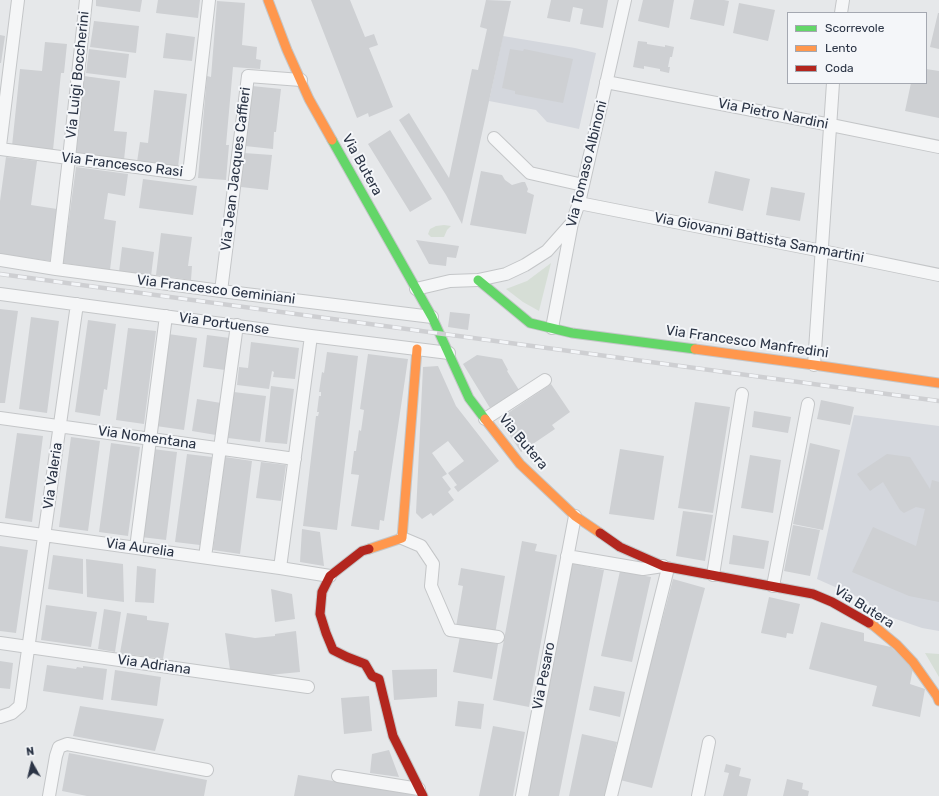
<!DOCTYPE html>
<style>
body{margin:0}
#map{position:relative;width:939px;height:796px;overflow:hidden;background:#e6e8ea;font-family:Rubik,sans-serif}
canvas{display:block}
.legend{position:absolute;left:787px;top:12px;width:140px;height:72px;box-sizing:border-box;background:#f4f6f9;border:1px solid #a4a8b1;margin:0;padding:5px 7px;list-style:none;font-size:12px;color:#2b3445}
.legend li{display:flex;align-items:center;gap:8px;height:20px}
.legend b{width:20px;border:1px solid #a4a8b1}
.north{position:absolute;left:12px;top:744px;width:40px;height:40px;-webkit-text-stroke:3px #f4f6f9;paint-order:stroke;rotate:352deg;font-size:11px;font-weight:700;line-height:16px;text-align:center;color:#2b3445}
.north::after{content:'';display:block;margin:auto;width:14px;height:18px;background:#2b3445;clip-path:polygon(50% 0,100% 100%,50% 72%,0 100%)}
</style>
<div id="map">
<canvas width="939" height="796"></canvas>
<ul class="legend">
<li><b style="height:5px;background:#63d668"></b>Scorrevole</li>
<li><b style="height:5px;background:#ff974d"></b>Lento</li>
<li><b style="height:5px;background:#b3261e"></b>Coda</li>
</ul>
<div class="north">N</div>
</div>
<script>
const g = document.querySelector('canvas').getContext('2d');
g.lineJoin = 'round';
function paint(path, color) { g.fillStyle = color; g.fill(path, 'evenodd'); }
const poly = rows => new Path2D(rows.map(r => 'M' + r).join(''));
function stroke(path, color, width, dash) { g.strokeStyle = color; g.lineWidth = width; g.lineCap = dash ? 'butt' : 'round'; g.setLineDash(dash || []); g.stroke(path); }
function write(font, color, halo, rows, align = 'center') {
  g.font = font + ' Rubik,sans-serif'; g.lineWidth = 4; g.setLineDash([]); g.textBaseline = 'middle'; g.strokeStyle = halo; g.fillStyle = color; for (const [text, x, y, turn = 0] of rows) {
    g.save(); g.translate(x, y); g.rotate((+turn || 0) * Math.PI / 180); g.textAlign = isNaN(turn) ? turn : align; if (halo) g.strokeText(text, 0, 0); g.fillText(text, 0, 0); g.restore();
  }
}
paint(poly([
 [503,36,575,48,596,53,579,129,547,122,536,110,489,101],
 [854,415,939,426,939,631,922,628,867,609,869,602,817,579]
]), '#d4d7dd');
paint(poly([
 [444,225,451,226,447,230,444,237,431,237,428,234,430,229,436,226],
 [551,263,539,311,523,302,506,289,527,281],
 [925,653,939,654,939,677]
]), '#d6ded6');
paint(poly([
 [96,0,142,0,140,12,96,6],
 [158,0,200,0,198,18,156,13],
 [311,0,350,0,365,37,374,34,378,45,369,48,393,107,369,117,368,113,357,118],
 [486,0,511,1,462,224,446,195,399,120,409,113,449,178,472,69,478,70,487,29,480,27],
 [551,0,608,0,603,28,580,24,583,9,573,7,570,22,547,18],
 [643,0,674,0,669,28,638,21],
 [694,0,724,0,729,1,724,26,690,19],
 [217,1,245,3,242,45,257,47,256,59,261,60,260,69,233,67,226,145,229,145,226,180,198,178,207,76,211,77],
 [739,3,775,10,768,41,733,33],
 [938,13,939,13,939,49,930,47],
 [94,21,139,26,136,53,90,47],
 [166,33,195,37,192,61,163,58],
 [0,35,5,36,1,63,0,63],
 [638,41,647,42,647,44,665,47,665,45,674,47,672,57,670,57,668,67,670,67,669,73,660,71,660,69,644,66,644,69,633,67],
 [45,42,67,44,64,73,61,73,53,150,12,146,20,69,42,71],
 [89,49,129,54,126,78,86,73],
 [510,49,523,51,524,49,573,59,563,103,515,94,515,91,502,88],
 [926,69,939,71,939,118,905,111,911,83,926,83],
 [84,76,120,81,114,131,127,132,124,160,74,154],
 [252,86,281,89,276,132,274,132,273,149,245,146],
 [154,90,187,94,178,167,137,162,140,142,148,143],
 [390,130,432,199,410,212,368,144],
 [244,153,272,155,268,190,241,187],
 [6,157,37,161,31,205,57,209,50,261,0,254,0,201],
 [76,167,128,174,125,196,108,193,104,219,116,221,110,270,63,263],
 [481,171,502,175,505,180,512,185,522,182,525,182,528,189,527,192,534,195,526,234,470,225],
 [715,171,750,179,743,211,708,203],
 [143,179,197,186,193,215,139,208],
 [771,187,805,193,800,221,766,215],
 [161,233,192,237,188,266,192,266,191,280,156,275],
 [416,240,459,246,456,258,447,257,446,266,429,264],
 [122,247,154,252,151,276,119,272],
 [0,309,18,311,5,403,0,403],
 [450,312,470,314,468,330,448,327],
 [31,317,59,321,47,413,19,409],
 [88,320,116,324,107,390,104,389,100,416,75,412],
 [128,328,156,331,144,424,116,420],
 [168,334,197,338,184,430,156,426],
 [207,335,230,338,225,370,203,367],
 [251,342,299,348,295,379,273,377,274,372,272,371,269,389,237,385,239,367,248,368],
 [327,352,358,356,337,530,303,526,316,416,318,416,319,412,317,412,319,396,321,396,321,392,319,392,322,372,324,373],
 [368,354,408,359,384,521,380,520,379,530,351,526,359,475,351,474,354,451,356,451,359,430,361,431,364,410,360,409],
 [477,355,502,359,508,370,507,371,519,390,490,408,463,364],
 [438,366,456,406,499,461,458,492,454,487,457,485,448,473,464,461,448,441,432,453,447,474,442,477,451,489,448,492,454,500,433,516,431,513,422,519,416,513,423,367],
 [551,384,570,412,552,425,555,429,521,452,499,419],
 [271,386,294,389,287,444,265,442],
 [234,392,266,396,260,442,228,438],
 [197,399,221,403,216,435,192,431],
 [821,400,854,407,850,425,817,419],
 [695,402,730,407,713,513,678,508],
 [754,411,791,417,788,433,752,427],
 [17,433,43,436,32,522,5,518],
 [71,437,100,441,88,531,59,527],
 [111,443,140,447,128,536,99,532],
 [810,443,840,450,823,530,793,524],
 [153,449,177,452,166,540,141,537],
 [620,449,664,456,654,520,609,514],
 [187,454,212,457,200,545,175,542],
 [887,454,910,457,930,489,932,480,939,482,939,602,909,596,852,572,873,527,916,546,925,509,916,507,904,513,900,510,883,482,870,491,857,474],
 [750,455,781,460,773,513,741,508],
 [225,457,252,461,240,554,213,550],
 [261,462,286,465,281,501,256,498],
 [683,511,713,515,705,561,676,556],
 [793,525,820,530,810,576,784,571],
 [302,529,320,532,324,566,300,562],
 [733,535,769,541,764,569,729,564],
 [522,541,537,544,535,551,557,555,529,707,493,700],
 [0,546,28,550,16,633,0,631],
 [53,555,83,559,83,594,48,589],
 [86,559,123,564,124,602,87,597],
 [571,563,604,570,559,796,525,796],
 [137,566,156,569,154,603,135,602],
 [461,568,505,576,495,634,456,627,463,586,458,585],
 [620,571,651,577,632,662,601,656],
 [673,579,705,588,652,788,620,780],
 [271,589,292,594,295,619,275,622],
 [769,597,800,604,793,634,787,633,786,638,761,633],
 [46,605,97,612,91,647,41,640],
 [104,609,121,612,115,652,98,649],
 [127,613,147,616,147,620,169,623,163,659,120,653],
 [821,622,864,633,864,641,891,647,913,668,910,684,925,689,920,717,872,706,877,686,809,669],
 [296,631,300,672,258,676,230,670,225,633,255,638,275,636,275,634],
 [460,636,498,644,492,679,453,672],
 [0,661,13,663,10,689,0,688],
 [47,665,76,669,77,667,83,668,83,666,107,669,103,700,43,691],
 [437,669,437,697,394,700,392,670],
 [115,670,161,677,157,706,111,700],
 [594,686,625,692,620,717,589,710],
 [369,696,372,731,344,734,341,698],
 [458,701,484,704,481,729,455,726],
 [80,706,164,719,155,751,73,736],
 [493,726,525,732,513,796,479,796],
 [582,734,617,742,605,796,569,796],
 [389,750,399,777,370,773,372,754],
 [69,753,207,780,204,796,87,796,62,791],
 [726,764,741,768,739,776,751,779,747,796,723,796,729,773,724,772],
 [298,775,415,795,415,796,294,796],
 [787,779,803,783,802,789,809,791,808,796,783,796]
]), '#ced0d3');
const street = poly([
 [841,13,843,0],
 [606,82,831,125,939,147],
 [494,138,530,173,583,185],
 [0,146,18,0],
 [0,149,189,174,209,0],
 [579,203,822,251,939,275],
 [0,260,56,269,221,291,432,317],
 [56,269,69,158,86,0],
 [416,289,450,281,478,280,506,274,525,265,547,251,571,224],
 [221,291,248,76,301,80],
 [0,294,311,336,449,353],
 [552,328,572,223,579,203,625,0],
 [814,365,833,83],
 [0,418,295,459],
 [485,419,545,380],
 [0,529,280,568,330,576],
 [402,538,421,546,433,564,431,586,450,630,498,637],
 [136,548,166,316],
 [567,556,643,569,663,566],
 [205,557,237,325],
 [280,568,311,336],
 [713,575,742,394],
 [773,586,808,404],
 [0,643,308,687],
 [0,717,12,713,20,706,77,304],
 [338,776,419,789],
 [49,796,56,756,59,747,67,744,207,770],
 [522,796,575,516],
 [611,796,668,568],
 [698,796,709,742]
]);
const fast = poly([
 [332,140,432,317,469,398,485,419],
 [478,280,530,323,572,333,695,349]
]);
const slow = poly([
 [268,0,287,50,309,99,332,140],
 [695,349,814,365,939,383],
 [485,419,520,464,575,516,600,533],
 [369,549,402,538,417,349],
 [869,623,874,626,897,645,913,662,937,696,939,701]
]);
const jam = poly([
 [600,533,620,547,663,566,813,594,832,602,869,623],
 [369,549,362,551,330,576,322,592,320,614,326,633,333,650,347,657,365,664,372,676,379,679,393,736,423,796]
]);
stroke(street, '#c4c6c8', 14);
stroke(fast, '#c4c6c8', 11);
stroke(slow, '#c4c6c8', 11);
stroke(jam, '#c4c6c8', 11);
stroke(street, '#f5f6f7', 12);
stroke(fast, '#63d668', 9);
stroke(slow, '#ff974d', 9);
stroke(jam, '#b3261e', 9);
const rail = poly([
 [0,274,939,401]
]);
stroke(rail, '#cecfd2', 4.5);
stroke(rail, '#f4f6f9', 3, [9]);
write('14px', '#2b3445', '#f4f6f9', [
 ["Via Luigi Boccherini",78,75,-84],
 ["Via Pietro Nardini",773,114,11],
 ["Via Tomaso Albinoni",587,164,-76],
 ["Via Francesco Rasi",122,165,7],
 ["Via Butera",362,165,61],
 ["Via Jean Jacques Caffieri",236,169,-83],
 ["Via Giovanni Battista Sammartini",759,238,11],
 ["Via Francesco Geminiani",216,290,7],
 ["Via Portuense",224,324,8],
 ["Via Francesco Manfredini",747,342,8],
 ["Via Nomentana",147,438,8],
 ["Via Butera",523,442,50],
 ["Via Valeria",53,476,-82],
 ["Via Aurelia",140,548,8],
 ["Via Butera",864,607,32],
 ["Via Adriana",154,665,8],
 ["Via Pesaro",544,676,-79]
]);
</script>
